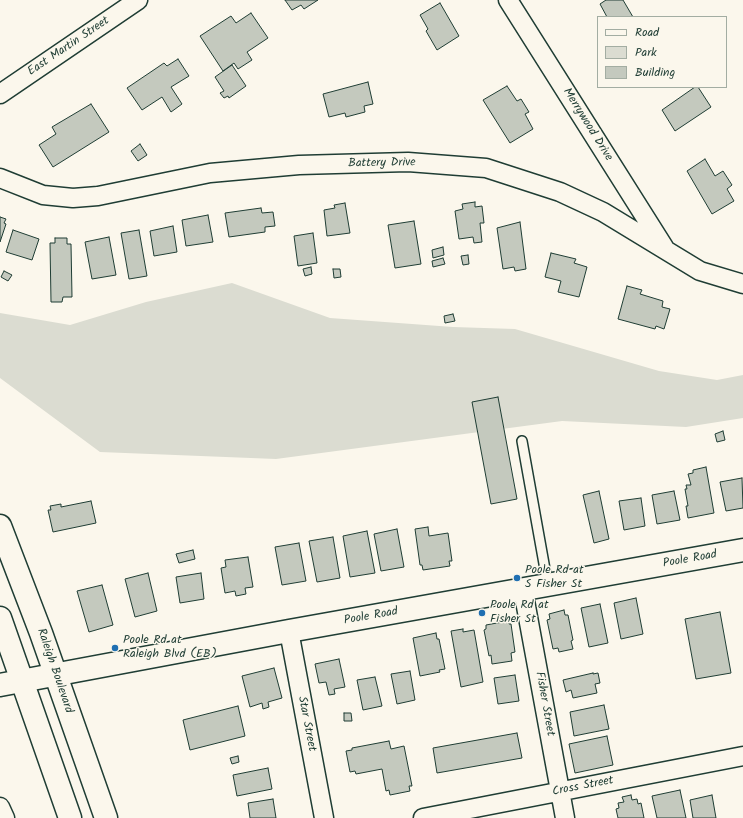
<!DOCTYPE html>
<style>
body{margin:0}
#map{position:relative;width:743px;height:818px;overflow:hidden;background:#fbf7ec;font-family:Kalam,sans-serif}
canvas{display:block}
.legend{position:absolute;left:597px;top:16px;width:130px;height:72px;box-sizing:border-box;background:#fbf7ec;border:1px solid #a3ada2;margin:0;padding:5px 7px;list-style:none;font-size:12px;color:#1f3d34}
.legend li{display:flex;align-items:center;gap:8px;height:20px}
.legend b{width:20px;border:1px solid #a3ada2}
</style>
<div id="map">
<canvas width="743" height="818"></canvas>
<ul class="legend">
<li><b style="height:5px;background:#fbf7ec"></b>Road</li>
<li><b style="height:11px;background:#dbdcd1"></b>Park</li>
<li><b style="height:11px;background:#c4c9be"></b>Building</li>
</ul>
</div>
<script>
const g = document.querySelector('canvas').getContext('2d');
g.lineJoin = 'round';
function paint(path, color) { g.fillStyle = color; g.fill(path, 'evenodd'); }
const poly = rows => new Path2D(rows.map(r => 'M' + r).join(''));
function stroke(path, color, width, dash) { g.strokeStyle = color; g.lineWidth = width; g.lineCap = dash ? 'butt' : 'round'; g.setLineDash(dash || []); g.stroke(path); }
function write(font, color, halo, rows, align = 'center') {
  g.font = font + ' Kalam,sans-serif'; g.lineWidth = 3; g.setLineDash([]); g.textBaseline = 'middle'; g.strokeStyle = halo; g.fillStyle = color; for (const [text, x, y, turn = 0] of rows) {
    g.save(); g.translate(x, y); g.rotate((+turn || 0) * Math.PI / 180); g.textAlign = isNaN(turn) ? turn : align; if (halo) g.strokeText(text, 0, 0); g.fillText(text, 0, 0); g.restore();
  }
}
paint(poly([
 [232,283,330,318,453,327,515,329,659,371,717,380,743,375,743,418,686,427,562,421,276,459,100,452,0,378,0,313,70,325,146,302]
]), '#dbdcd1');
const building = poly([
 [285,0,318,0,304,9,301,5,292,10,285,0],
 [606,0,623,0,633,17,607,17,600,4,606,0],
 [440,3,459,36,437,50,426,31,428,29,420,15,440,3],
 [251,13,268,38,247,52,252,60,238,69,234,63,223,71,200,36,231,16,236,23,251,13],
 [178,59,189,76,171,87,182,104,171,112,162,97,142,110,127,88,164,63,167,66,178,59],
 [232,65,246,86,229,98,228,96,224,98,220,93,224,91,215,77,232,65],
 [368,82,373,104,364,106,365,112,346,117,345,113,329,117,323,94,368,82],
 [507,86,517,101,521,99,529,112,525,114,533,129,510,143,483,100,507,86],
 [695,87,698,87,711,107,675,131,662,110,695,87],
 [91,104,109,132,53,167,39,145,56,134,52,127,91,104],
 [140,144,147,155,138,161,131,151,140,144],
 [705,159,715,176,723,171,732,185,727,189,734,201,712,214,687,171,705,159],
 [475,202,475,207,482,206,484,223,480,223,482,242,474,243,473,237,459,239,455,211,463,209,462,204,475,202],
 [345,203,350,233,327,236,324,210,335,208,334,205,345,203],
 [261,208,262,213,273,212,275,226,265,227,265,232,229,237,225,213,261,208],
 [208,215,213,242,186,246,182,220,208,215],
 [0,217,6,219,4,223,6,224,0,242,0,217],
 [414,221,421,264,395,268,388,225,414,221],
 [520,222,526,269,515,271,514,267,503,269,497,228,520,222],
 [173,226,177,252,154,256,150,231,173,226],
 [13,230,39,239,32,260,6,252,13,230],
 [139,230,147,276,129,279,121,233,139,230],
 [313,233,317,263,298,266,294,236,313,233],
 [109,237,116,275,92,279,85,242,109,237],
 [55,238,67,238,67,244,71,244,72,297,63,297,62,302,51,302,50,243,55,243,55,238],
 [443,247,444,255,433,258,432,250,443,247],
 [551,253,576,259,574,263,587,267,579,297,558,292,561,281,545,277,551,253],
 [468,255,469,264,463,265,461,256,468,255],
 [443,258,445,264,433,267,432,261,443,258],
 [311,267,312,274,305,276,303,269,311,267],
 [333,269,340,269,341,277,334,278,333,269],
 [4,271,12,275,8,281,1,277,4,271],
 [627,286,642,290,640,294,663,301,662,307,670,309,664,329,656,326,655,329,618,319,627,286],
 [453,314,455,321,445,323,444,316,453,314],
 [498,397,517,499,491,504,472,402,498,397],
 [723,431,725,440,717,442,715,434,723,431],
 [706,467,714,513,688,518,686,506,688,506,685,489,687,489,686,485,691,485,688,474,693,473,693,470,706,467],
 [742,478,743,508,726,511,720,482,742,478],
 [599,491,609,539,594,543,583,495,599,491],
 [674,491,680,520,657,524,652,495,674,491],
 [641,498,645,526,624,530,619,501,641,498],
 [91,501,96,523,53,532,48,510,51,510,50,506,61,504,61,507,91,501],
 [428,527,429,536,448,533,452,561,449,561,450,566,423,570,422,565,420,565,415,529,428,527],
 [397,529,404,567,381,571,374,534,397,529],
 [367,531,375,573,350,577,343,536,367,531],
 [333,537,340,578,317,582,309,541,333,537],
 [299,543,306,581,282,585,275,547,299,543],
 [193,550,195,559,179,563,176,554,193,550],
 [248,557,253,587,245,588,246,594,236,596,235,591,225,593,221,568,226,567,225,560,248,557],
 [148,573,157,611,135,617,125,579,148,573],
 [201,573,204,599,180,603,176,577,201,573],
 [102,585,113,625,89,632,77,591,102,585],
 [636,598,643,634,621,639,614,603,636,598],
 [600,604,608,643,589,647,581,608,600,604],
 [564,610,565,615,568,615,573,640,571,641,573,649,559,652,558,648,553,649,547,620,550,619,549,614,564,610],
 [720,612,731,673,696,679,685,619,720,612],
 [508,621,509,624,511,624,515,652,511,653,512,661,492,664,491,655,489,656,484,630,486,629,486,625,508,621],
 [463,629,463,632,474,630,483,682,461,687,451,631,463,629],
 [436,633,437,639,439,639,445,669,439,670,440,672,420,676,413,638,436,633],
 [339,659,345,687,334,689,335,694,329,695,326,682,319,683,315,664,339,659],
 [274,668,282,698,268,702,269,707,263,709,262,703,250,707,242,676,274,668],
 [410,671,415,700,397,704,391,674,410,671],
 [593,673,593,674,598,673,600,683,595,684,597,693,573,698,571,690,566,692,563,680,593,673],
 [515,675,519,701,498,704,494,678,515,675],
 [375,677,382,706,363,710,357,680,375,677],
 [604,705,609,729,574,736,570,712,604,705],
 [238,706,245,736,190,750,183,720,238,706],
 [344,713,351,713,352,721,344,721,344,713],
 [517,733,522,758,437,773,433,748,517,733],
 [607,736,613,765,575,773,569,744,607,736],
 [389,741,391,749,404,746,412,786,409,786,410,791,390,795,389,790,386,791,382,769,356,774,355,771,350,772,346,751,352,750,352,748,389,741],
 [238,756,239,762,232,764,230,758,238,756],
 [268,768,272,789,237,796,233,775,268,768],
 [680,790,686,818,657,818,652,796,680,790],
 [631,795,632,800,637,799,638,804,641,803,644,818,618,818,616,809,619,808,618,803,624,802,622,797,631,795],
 [712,795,716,818,693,818,690,800,712,795],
 [273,799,276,818,250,818,248,803,273,799]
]);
paint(building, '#c4c9be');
stroke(building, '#1f3d34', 1);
const lane = poly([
 [522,441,548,586]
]);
const street = poly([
 [508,0,664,247],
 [0,94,138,0],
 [0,178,43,195,73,198,98,196,210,173,299,165,408,162,486,168,560,192,603,212,700,271,743,284],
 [523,590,565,818],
 [289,631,324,818],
 [0,807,5,818],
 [423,818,743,756]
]);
const secondary = poly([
 [0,685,289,631,743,550]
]);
const primary = poly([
 [0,526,41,633,106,818],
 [0,618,70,818]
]);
stroke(lane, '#1f3d34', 12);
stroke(street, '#1f3d34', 21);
stroke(secondary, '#1f3d34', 25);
stroke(primary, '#1f3d34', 25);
stroke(lane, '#fbf7ec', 9);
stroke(street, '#fbf7ec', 18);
stroke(secondary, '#fbf7ec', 22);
stroke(primary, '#fbf7ec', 22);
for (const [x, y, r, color] of [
 [517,578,4,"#1f6fb2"],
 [482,613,4,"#1f6fb2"],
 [115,648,4,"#1f6fb2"]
]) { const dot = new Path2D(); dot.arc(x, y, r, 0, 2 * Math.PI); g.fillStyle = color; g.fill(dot); stroke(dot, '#fbf7ec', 1.5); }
write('12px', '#1f3d34', '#fbf7ec', [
 ["East Martin Street",69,47,-34],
 ["Merrywood Drive",587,125,58],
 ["Battery Drive",382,164,-1],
 ["Poole Road",690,560,-10],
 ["Poole Road",371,617,-10],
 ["Raleigh Boulevard",54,671,71],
 ["Fisher Street",544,704,80],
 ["Star Street",306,724,79],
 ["Cross Street",583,787,-11]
]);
write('12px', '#1f3d34', '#fbf7ec', [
 ["Poole Rd at",525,571],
 ["S Fisher St",525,585],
 ["Poole Rd at",490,606],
 ["Fisher St",490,620],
 ["Poole Rd at",123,641],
 ["Raleigh Blvd (EB)",123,655]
], 'left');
</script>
